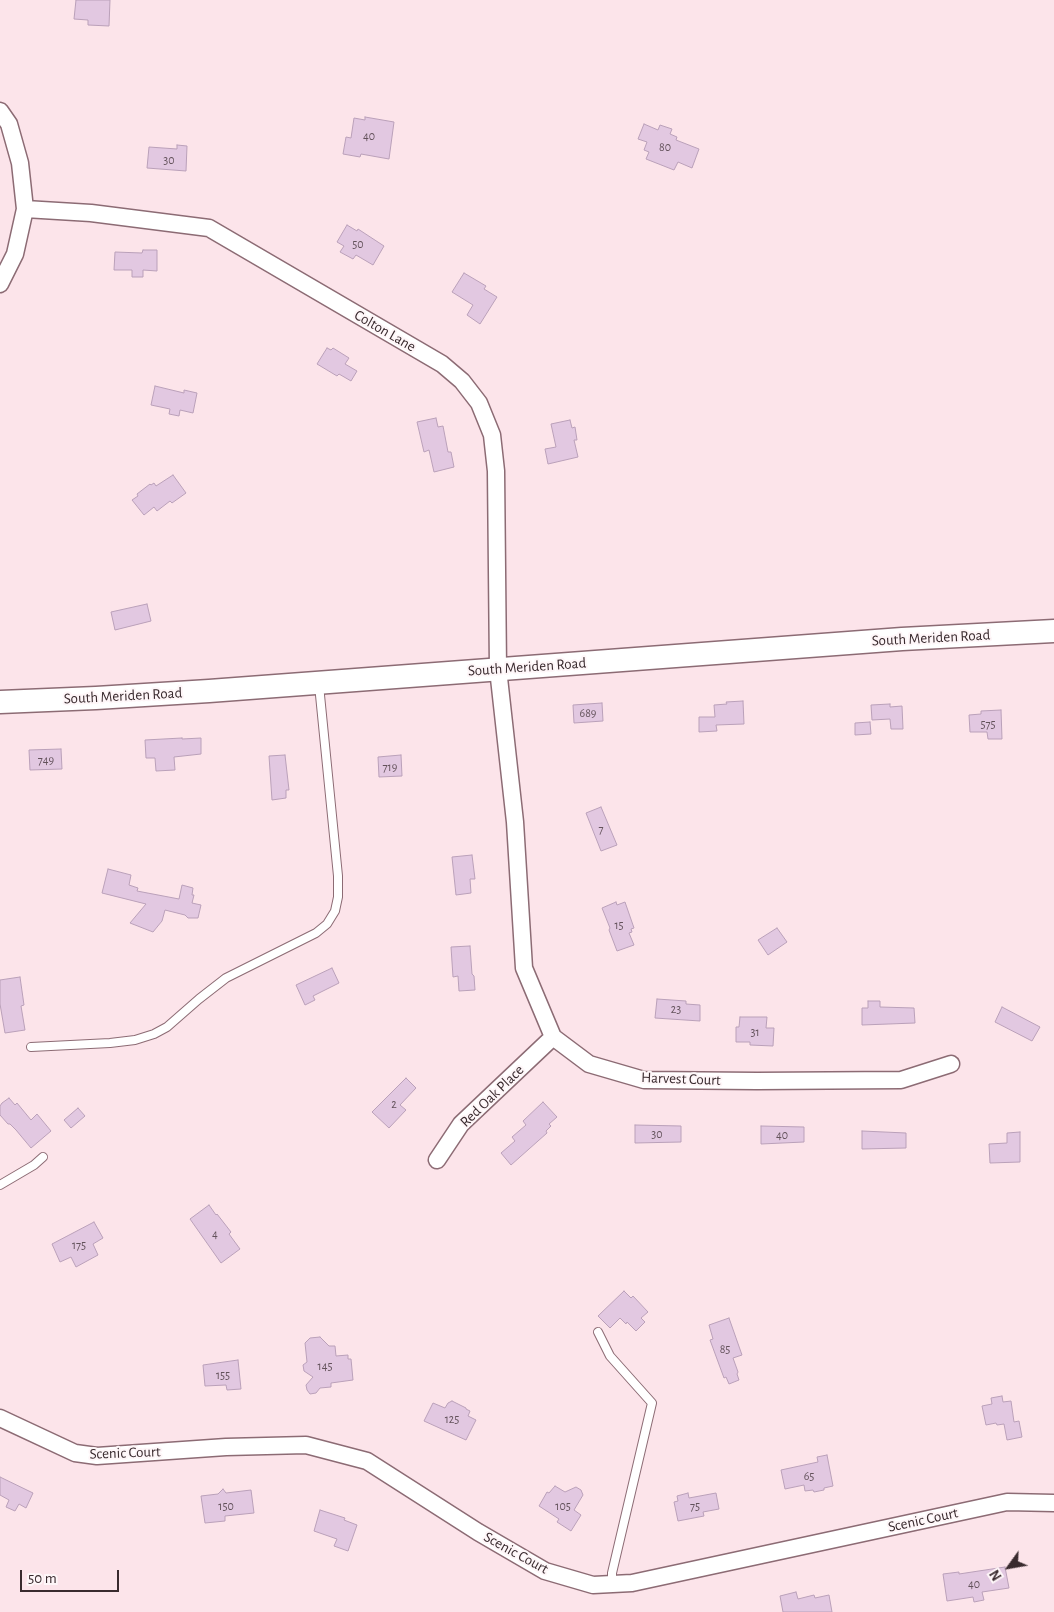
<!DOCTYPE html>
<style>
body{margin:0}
#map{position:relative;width:1054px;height:1612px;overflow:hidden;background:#fce4ea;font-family:"Alegreya Sans",sans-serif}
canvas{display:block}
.north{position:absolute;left:984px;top:1542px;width:50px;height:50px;-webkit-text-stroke:4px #fef6f8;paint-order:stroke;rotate:238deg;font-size:14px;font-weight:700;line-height:20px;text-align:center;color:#392a2e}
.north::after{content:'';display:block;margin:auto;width:18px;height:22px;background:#392a2e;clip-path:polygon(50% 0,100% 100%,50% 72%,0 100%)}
.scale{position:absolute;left:20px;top:1570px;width:99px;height:22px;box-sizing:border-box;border:2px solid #392a2e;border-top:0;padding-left:6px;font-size:15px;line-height:18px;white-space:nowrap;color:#392a2e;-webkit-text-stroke:4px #fef6f8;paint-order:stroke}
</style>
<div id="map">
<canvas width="1054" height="1612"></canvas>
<div class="north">N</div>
<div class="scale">50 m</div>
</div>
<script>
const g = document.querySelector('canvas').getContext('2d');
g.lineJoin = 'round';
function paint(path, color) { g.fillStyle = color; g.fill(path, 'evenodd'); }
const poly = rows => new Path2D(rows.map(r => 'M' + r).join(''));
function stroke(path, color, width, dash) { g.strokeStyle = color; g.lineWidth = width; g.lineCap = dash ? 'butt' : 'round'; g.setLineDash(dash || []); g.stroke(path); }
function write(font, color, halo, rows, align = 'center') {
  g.font = font + ' "Alegreya Sans",sans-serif'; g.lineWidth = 4; g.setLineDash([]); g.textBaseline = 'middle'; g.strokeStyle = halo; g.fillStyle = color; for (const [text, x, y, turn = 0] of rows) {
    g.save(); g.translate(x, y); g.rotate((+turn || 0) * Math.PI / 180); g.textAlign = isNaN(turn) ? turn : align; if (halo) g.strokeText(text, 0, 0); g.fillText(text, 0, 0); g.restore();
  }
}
const building = poly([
 [76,0,110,0,109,26,88,25,88,20,74,19,76,0],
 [365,117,394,122,389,159,361,154,360,157,343,154,346,137,351,138,354,118,365,120,365,117],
 [644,124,658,130,660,125,672,129,670,134,677,137,676,140,699,149,692,168,678,162,674,170,646,159,649,152,644,150,647,142,638,139,644,124],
 [177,145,187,146,186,171,147,168,149,147,177,149,177,145],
 [347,225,357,231,358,229,384,246,373,265,356,255,353,259,340,252,344,246,337,242,347,225],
 [143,250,157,250,157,271,143,270,143,277,132,277,132,270,114,270,115,252,142,253,143,250],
 [464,273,486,286,484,289,497,297,480,324,467,315,473,305,452,292,464,273],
 [327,348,331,350,333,348,349,358,345,364,357,371,351,381,339,374,337,376,317,364,327,348],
 [155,386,184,393,184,390,197,393,193,413,180,410,179,416,169,414,170,409,151,405,155,386],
 [436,418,438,427,443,426,448,452,451,452,454,467,434,472,429,450,424,452,417,422,436,418],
 [570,420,572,428,575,427,577,440,574,440,578,457,548,464,545,449,556,447,551,424,570,420],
 [173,475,186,493,172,503,170,501,157,511,154,507,144,515,132,500,138,496,137,494,150,484,151,485,154,483,156,486,173,475],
 [147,604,151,621,115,630,111,612,147,604],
 [743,701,744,724,716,725,717,731,699,732,699,717,715,717,714,705,727,704,726,702,743,701],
 [602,703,603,721,574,723,573,705,602,703],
 [890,704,890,707,902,706,903,729,891,729,890,719,872,720,871,705,890,704],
 [1001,710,1002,739,988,739,987,732,970,732,969,715,981,714,981,711,1001,710],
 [870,722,871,734,855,735,855,723,870,722],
 [182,738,182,739,201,738,201,754,174,757,175,770,156,771,155,758,146,758,145,740,182,738],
 [61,749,62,769,30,770,29,750,61,749],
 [285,755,289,790,286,790,286,798,272,800,269,756,285,755],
 [401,755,402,776,379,777,378,757,401,755],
 [601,807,617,845,601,851,586,813,601,807],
 [472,855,475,879,470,879,471,893,456,895,452,857,472,855],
 [108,869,131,875,129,885,138,888,137,891,179,899,182,885,193,888,192,895,194,895,192,903,201,905,198,918,188,918,185,915,165,910,162,921,153,932,130,923,146,904,102,893,108,869],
 [616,902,617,905,625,902,634,928,631,929,632,932,629,933,634,945,617,951,609,930,610,928,602,908,616,902],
 [777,928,787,942,768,955,758,940,777,928],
 [470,946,472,974,474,976,475,990,459,991,458,976,453,977,451,947,470,946],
 [332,968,339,983,313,996,315,1000,305,1005,296,985,332,968],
 [20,977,24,1005,21,1006,25,1030,5,1033,0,1004,0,980,20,977],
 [657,999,686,1001,686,1004,700,1005,700,1021,655,1018,657,999],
 [868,1001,880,1001,880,1007,914,1008,915,1023,862,1025,862,1008,868,1008,868,1001],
 [1002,1007,1040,1027,1032,1041,995,1022,1002,1007],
 [740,1017,767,1017,766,1028,774,1028,773,1046,750,1045,750,1042,736,1042,736,1027,739,1027,740,1017],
 [406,1078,416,1088,400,1105,406,1110,389,1128,372,1112,406,1078],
 [9,1098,15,1105,17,1103,31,1120,37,1114,51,1131,31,1148,16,1130,10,1124,8,1124,0,1115,0,1106,2,1103,9,1098],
 [543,1102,557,1117,549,1124,551,1126,546,1131,547,1133,511,1165,501,1153,515,1141,512,1137,526,1125,523,1121,543,1102],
 [78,1108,85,1116,71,1128,64,1120,78,1108],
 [635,1125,681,1126,681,1142,635,1143,635,1125],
 [761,1126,804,1127,804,1142,761,1144,761,1126],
 [862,1131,906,1133,906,1148,862,1149,862,1131],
 [1020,1132,1020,1162,990,1163,989,1144,1007,1143,1007,1133,1020,1132],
 [209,1205,216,1215,217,1214,231,1232,229,1234,240,1249,221,1263,190,1219,209,1205],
 [94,1222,103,1238,93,1244,98,1255,76,1267,71,1257,60,1262,52,1244,94,1222],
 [624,1291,631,1298,633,1296,648,1312,641,1318,645,1322,636,1331,627,1322,626,1324,620,1318,610,1328,598,1316,624,1291],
 [729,1318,742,1355,733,1358,738,1372,737,1374,739,1380,729,1384,726,1377,724,1378,710,1340,713,1339,709,1325,729,1318],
 [320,1337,329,1346,335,1346,336,1356,348,1355,348,1359,351,1359,353,1380,331,1383,331,1387,320,1388,316,1393,310,1394,307,1390,306,1385,313,1377,304,1371,303,1365,307,1362,305,1343,310,1338,320,1337],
 [238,1360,241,1389,227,1390,226,1385,205,1386,203,1365,238,1360],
 [1002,1396,1003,1402,1011,1401,1014,1422,1019,1421,1022,1437,1007,1440,1004,1424,997,1425,996,1423,986,1425,982,1406,992,1404,991,1398,1002,1396],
 [452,1401,466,1408,466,1409,470,1411,468,1416,476,1420,466,1440,424,1421,433,1403,445,1408,448,1403,452,1401],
 [827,1455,833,1486,824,1488,824,1490,814,1492,813,1490,805,1491,804,1485,785,1489,781,1470,818,1462,817,1457,827,1455],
 [0,1477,33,1493,26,1508,19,1504,15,1511,6,1507,9,1500,0,1495,0,1477],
 [555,1486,565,1492,576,1487,581,1490,583,1495,574,1510,581,1515,571,1531,557,1522,559,1519,539,1506,547,1492,549,1493,555,1486],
 [223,1489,226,1493,251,1490,254,1513,225,1516,225,1521,205,1523,201,1496,218,1494,223,1489],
 [688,1493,689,1498,716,1493,719,1509,703,1512,704,1516,678,1521,674,1502,678,1501,677,1496,688,1493],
 [320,1510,345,1518,344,1520,357,1525,348,1551,334,1546,337,1539,314,1531,320,1510],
 [1005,1567,1009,1588,982,1592,984,1600,974,1602,973,1597,947,1601,943,1574,959,1572,959,1574,1005,1567],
 [796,1592,798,1599,814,1595,815,1598,829,1595,832,1612,783,1612,780,1596,796,1592]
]);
paint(building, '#e2c8e1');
stroke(building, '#baa0b9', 1);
const lane = poly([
 [31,1047,110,1043,135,1040,154,1034,167,1027,199,999,226,978,316,933,327,924,335,911,338,897,338,876,319,685],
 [0,1185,34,1165,43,1157],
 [598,1332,610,1356,652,1403,612,1573,612,1584]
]);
const street = poly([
 [0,111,9,124,20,163,25,209,15,254,0,284],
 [25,209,91,213,209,228,442,364,462,381,479,403,492,435,496,471,498,669,515,822,524,968,553,1037,589,1064,644,1080,757,1081,901,1080,951,1064],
 [437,1160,461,1124,553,1037],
 [0,1418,75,1453,97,1456,226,1447,306,1445,367,1461,478,1532,545,1571,593,1585,632,1583,1007,1502,1054,1503]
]);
const secondary = poly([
 [0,702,96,698,209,691,902,639,1054,631]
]);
stroke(lane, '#8c6b74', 10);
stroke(street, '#8c6b74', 19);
stroke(secondary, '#8c6b74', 25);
stroke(lane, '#fff', 8);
stroke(street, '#fff', 16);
stroke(secondary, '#fff', 22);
write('12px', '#63525b', null, [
 ["40",369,136],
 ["80",665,147],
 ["30",169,160],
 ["50",358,244],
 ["689",588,713],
 ["575",988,724],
 ["749",46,760],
 ["719",390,767],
 ["7",601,829],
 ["15",619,925],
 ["23",676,1009],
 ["31",755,1032],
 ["2",394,1104],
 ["30",657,1134],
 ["40",782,1135],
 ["4",215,1234],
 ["175",79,1245],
 ["85",725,1349],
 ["145",325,1366],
 ["155",223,1375],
 ["125",452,1419],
 ["65",809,1476],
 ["150",226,1506],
 ["105",563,1506],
 ["75",695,1506],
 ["40",974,1584]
]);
write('15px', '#392a2e', '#fef6f8', [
 ["Colton Lane",385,331,30],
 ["South Meriden Road",931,638,-3],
 ["South Meriden Road",527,667,-4],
 ["South Meriden Road",123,696,-3],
 ["Harvest Court",681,1079,2],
 ["Red Oak Place",492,1096,-44],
 ["Scenic Court",125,1453,-2],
 ["Scenic Court",923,1520,-12],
 ["Scenic Court",516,1553,29]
]);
</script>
